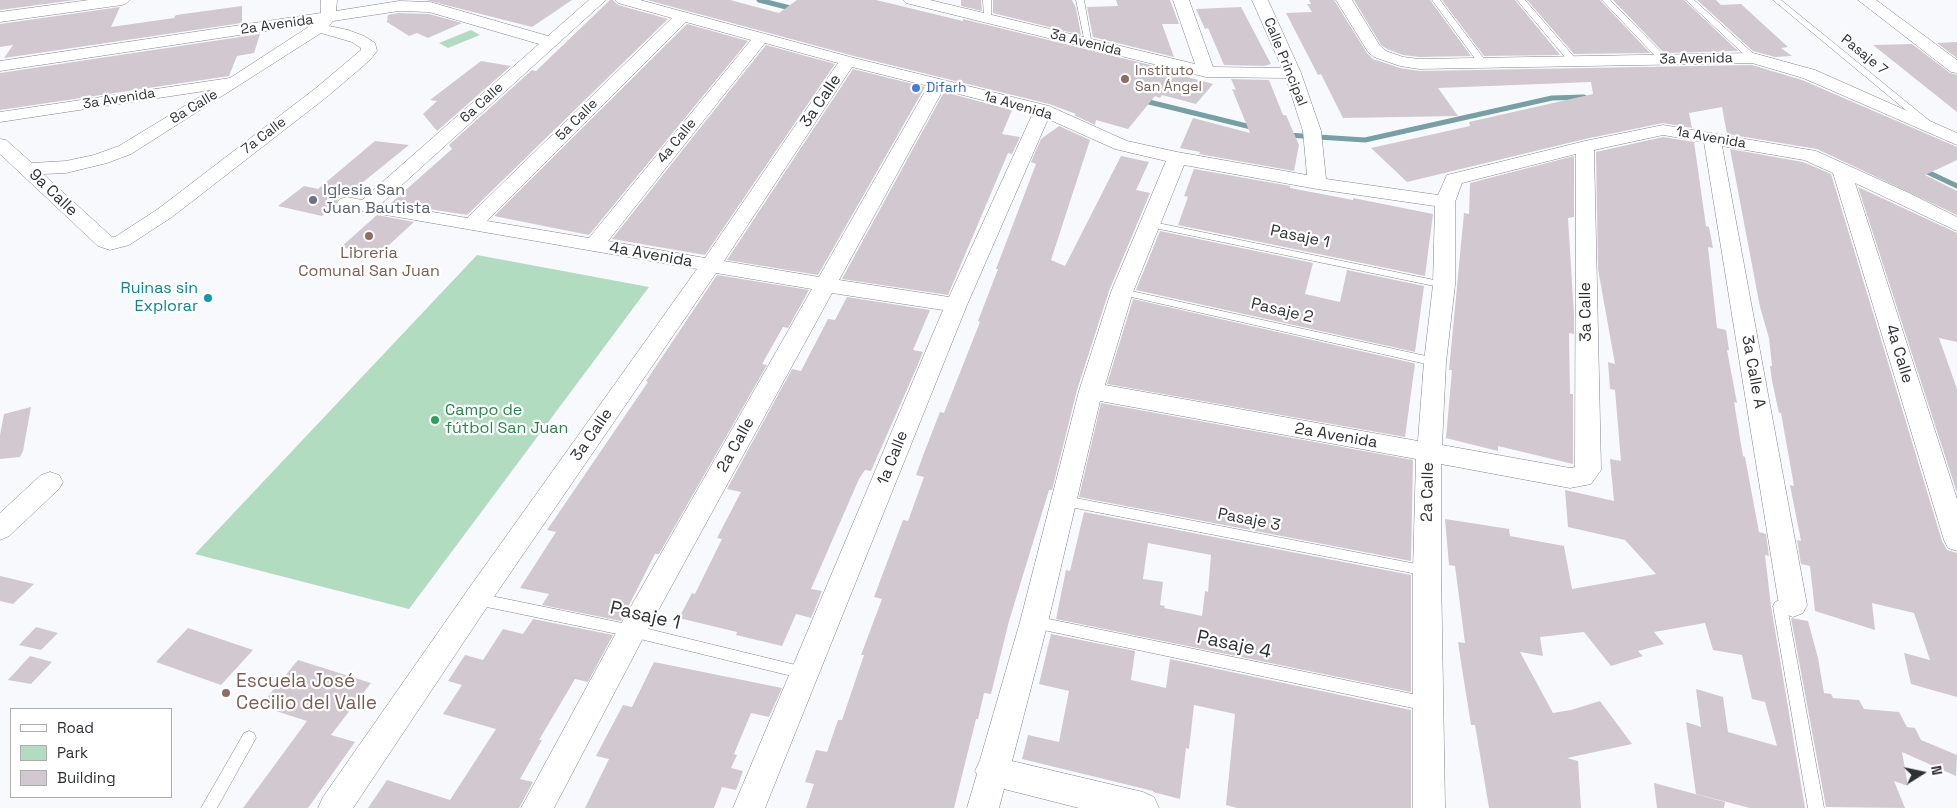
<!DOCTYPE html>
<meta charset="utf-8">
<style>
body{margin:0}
#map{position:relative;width:1957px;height:808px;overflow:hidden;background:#f8f9fd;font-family:"Space Grotesk",sans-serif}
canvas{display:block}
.legend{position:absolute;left:10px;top:708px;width:162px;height:90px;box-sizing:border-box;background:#fff;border:1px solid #acacae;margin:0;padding:6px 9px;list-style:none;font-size:15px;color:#2f3034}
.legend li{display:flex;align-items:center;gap:10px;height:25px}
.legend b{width:25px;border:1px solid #acacae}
.north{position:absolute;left:1897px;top:748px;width:50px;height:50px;-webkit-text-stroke:4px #fff;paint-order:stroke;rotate:80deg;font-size:14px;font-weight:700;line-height:20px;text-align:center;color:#2f3034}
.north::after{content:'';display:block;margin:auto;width:18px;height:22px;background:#2f3034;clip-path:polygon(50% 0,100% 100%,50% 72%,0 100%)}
</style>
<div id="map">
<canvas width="1957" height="808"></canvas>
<ul class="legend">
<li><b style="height:6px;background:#fff"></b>Road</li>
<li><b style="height:14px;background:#b2dcc0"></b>Park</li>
<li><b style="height:14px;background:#d2c8d0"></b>Building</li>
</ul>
<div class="north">N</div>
</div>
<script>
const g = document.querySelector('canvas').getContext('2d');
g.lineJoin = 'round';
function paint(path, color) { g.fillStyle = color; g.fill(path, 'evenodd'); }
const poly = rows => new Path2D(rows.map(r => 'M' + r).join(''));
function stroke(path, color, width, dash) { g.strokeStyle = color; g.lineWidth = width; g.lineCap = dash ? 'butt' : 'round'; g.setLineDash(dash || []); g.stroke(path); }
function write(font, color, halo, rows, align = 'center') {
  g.font = font + ' "Space Grotesk",sans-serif'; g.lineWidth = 4.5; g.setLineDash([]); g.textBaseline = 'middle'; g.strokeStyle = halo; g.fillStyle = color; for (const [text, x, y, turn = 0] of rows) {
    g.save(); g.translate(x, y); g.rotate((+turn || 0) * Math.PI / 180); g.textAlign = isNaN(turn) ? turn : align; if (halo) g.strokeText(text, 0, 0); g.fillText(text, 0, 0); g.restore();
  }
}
paint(poly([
 [471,30,480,35,448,48,439,43],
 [477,255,649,287,409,609,195,554]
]), '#b2dcc0');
stroke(poly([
 [759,0,794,9],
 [1141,100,1255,128],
 [1287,135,1365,140,1552,98,1584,97],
 [1921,169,1957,186]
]), '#76a0a3', 5);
paint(poly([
 [0,0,75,0,0,10],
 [426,0,572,0,532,27],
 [610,0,613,0,618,5,668,19,467,215,391,203,452,149,449,145,532,70,536,71],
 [647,0,730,0,779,13,797,0,876,0,963,21,963,19,1179,72,1180,75,1213,84,1196,104,1162,95,1160,98,1155,96,1128,129,1096,120,1095,125,1074,115,1076,114,1049,104,854,56],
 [961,0,981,0,982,11,961,6],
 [993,0,1072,0,1076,8,1081,35,993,13],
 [1116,0,1170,0,1179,24,1162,24,1174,57,1093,37,1087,7,1118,6],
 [1309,0,1334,0,1367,53,1373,59,1400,68,1419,71,1752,65,1802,80,1957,147,1957,160,1925,175,1957,191,1957,215,1817,149,1727,134,1722,107,1689,113,1692,128,1663,123,1585,139,1407,182,1371,148,1470,126,1469,122,1593,94,1591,82,1438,88,1458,116,1343,118,1321,74,1318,75,1286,13,1312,12,1307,4,1311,4],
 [1354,0,1430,0,1471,56,1419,57,1403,55,1387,49,1381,45],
 [1442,0,1515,0,1560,55,1484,56],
 [1527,0,1600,0,1650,53,1574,54],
 [1613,0,1684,0,1738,51,1664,53],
 [1697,0,1716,0,1721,5,1741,4,1788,47,1781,48,1792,56,1775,57,1753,51],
 [242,6,242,23,4,58,13,45,0,47,0,24,120,7,111,27,174,18,176,15],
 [1241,7,1271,64,1264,66,1224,65,1208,28,1205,29,1196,9],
 [399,13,429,14,462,23,428,38,417,33,409,36,387,22,388,15],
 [687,24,748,41,589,235,494,216],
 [260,34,254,53,237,56,229,76,0,110,0,73],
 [1957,42,1957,58,1937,43],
 [1912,44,1950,73,1957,75,1957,112,1873,45],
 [766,45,835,64,705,255,612,239],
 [481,61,511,66,437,131,423,114,437,101,430,100],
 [853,69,925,87,818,275,727,260],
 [1231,79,1269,80,1283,115,1286,115,1299,145,1294,171,1199,154,1200,152,1180,148,1193,118,1250,133,1232,89,1236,90],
 [944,92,1012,110,1002,134,1020,137,1012,154,1008,153,948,295,842,279],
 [1059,126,1090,140,1051,260,1065,266,1121,156,1149,162,1136,190,1150,193,1109,291,1077,390,1052,490,1049,490,1009,621,991,694,984,693,978,719,976,719,954,808,806,808,814,784,805,782,816,750,827,752,838,720,842,720,864,655,861,655,882,599,874,597,903,520,908,521,924,477,916,475,924,453,940,412,944,413,980,322,978,321,998,269,996,269,1036,164,1031,162,1041,139],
 [1663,137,1694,142,1706,226,1709,227,1713,248,1708,247,1717,328,1726,330,1729,350,1727,350,1737,403,1734,402,1743,456,1745,457,1759,532,1766,534,1769,556,1765,555,1771,606,1805,808,1750,808,1696,794,1686,722,1701,727,1696,689,1723,697,1728,732,1777,746,1765,702,1752,699,1742,655,1713,650,1705,623,1654,632,1664,644,1638,651,1643,656,1611,666,1584,632,1540,637,1543,656,1520,652,1553,713,1571,710,1600,701,1632,744,1567,758,1578,761,1581,808,1489,808,1475,725,1471,725,1463,675,1458,642,1465,643,1455,566,1449,565,1445,519,1509,529,1510,536,1564,546,1572,589,1656,574,1625,540,1568,527,1565,490,1614,501,1610,459,1621,461,1615,390,1610,389,1608,362,1615,364,1598,269,1596,152],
 [375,141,409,145,347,195,338,198,336,205,322,216,278,206,304,186,318,189],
 [1730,149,1803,162,1831,174,1942,541,1947,550,1957,553,1957,697,1911,684,1904,653,1930,660,1914,613,1872,603,1875,630,1815,611,1810,566,1801,564,1797,540,1801,541,1790,485,1794,486,1781,413,1779,413,1772,381,1770,366,1772,366,1769,338,1760,307],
 [1574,156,1574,217,1568,218,1574,315,1574,334,1569,333,1570,394,1573,394,1573,464,1498,446,1498,451,1446,438,1452,370,1449,370,1464,213,1469,214,1470,183],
 [1194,169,1290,186,1290,188,1353,200,1353,198,1433,214,1425,276,1178,225,1188,197,1184,196],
 [1858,187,1957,233,1957,342,1939,338,1957,389,1957,493],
 [377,215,414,222,378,255,341,247],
 [1160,231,1313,263,1305,294,1340,302,1347,270,1424,286,1415,352,1136,290],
 [717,275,809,290,788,328,783,327,762,364,767,365,659,554,655,554,621,621,542,605,549,594,520,588,556,532,547,530,648,382,646,381],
 [847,297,930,310,913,350,923,352,916,369,871,471,865,470,859,479,811,589,822,591,811,618,796,614,782,646,736,635,737,632,679,618,692,593,695,594,722,539,717,538,741,492,727,489,792,369,801,371,828,319,835,320],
 [1133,299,1413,363,1415,364,1405,437,1107,384],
 [1101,403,1413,460,1411,561,1079,497],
 [31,407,23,451,20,457,0,459,0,435,4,414],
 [1084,512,1411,575,1411,692,1056,619,1066,570,1070,571],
 [1148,543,1211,555,1208,592,1205,591,1202,616,1164,608,1165,606,1160,605,1163,582,1143,579],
 [0,576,34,584,13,604,0,601],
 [1791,618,1808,621,1818,658,1824,693,1831,694,1833,698,1859,700,1864,709,1899,712,1907,727,1915,728,1921,740,1957,755,1956,776,1902,752,1908,786,1894,781,1905,808,1826,807],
 [533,619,613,635,588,682,575,679,539,740,542,740,520,779,533,782,519,808,368,808,387,780,450,800,496,729,443,714,462,685,448,681,465,655,483,660,503,629,523,634],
 [36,627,58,633,41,650,19,645],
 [188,628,253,650,221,685,156,662],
 [1051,634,1135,651,1131,680,1166,688,1170,659,1411,710,1411,808,1237,808,1226,805,1235,714,1194,705,1189,749,1186,748,1180,799,1153,792,1153,791,1022,759,1028,735,1059,742,1069,691,1039,684],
 [30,656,52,662,31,684,8,680],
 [298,660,371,683,331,735,355,742,308,808,243,808,307,721,260,706],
 [654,662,782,688,769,717,751,713,734,754,737,755,731,768,743,771,736,790,722,787,714,808,585,808,609,759,596,756,623,705,632,707],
 [1654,783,1725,802,1724,808,1657,808]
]), '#d2c8d0');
const service = poly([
 [983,0,991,0,991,21,984,19,983,0],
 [1076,0,1084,0,1092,45,1085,43,1076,0],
 [1432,0,1440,0,1485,60,1485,64,1479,64,1432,0],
 [1517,0,1525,0,1576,59,1576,63,1570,63,1517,0],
 [1602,0,1610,0,1666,57,1666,61,1660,61,1602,0],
 [1686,0,1694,0,1756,56,1756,60,1750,60,1686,0],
 [1773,0,1781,0,1931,122,1931,126,1925,126,1773,0],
 [1148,221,1444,282,1449,285,1444,288,1145,226,1145,222,1148,221],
 [1122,289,1435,358,1440,362,1435,366,1118,294,1117,292,1118,290,1122,289],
 [1065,496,1427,566,1432,567,1433,571,1432,575,1427,576,1065,506,1061,504,1059,501,1061,498,1065,496],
 [477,593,632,625,804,667,809,669,811,673,809,677,804,679,632,637,477,605,472,603,470,599,472,595,477,593],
 [1780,600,1785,602,1787,606,1824,808,1808,808,1773,606,1775,602,1780,600],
 [1034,616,1427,697,1432,699,1434,704,1432,709,1427,711,1034,628,1029,626,1027,622,1029,618,1034,616],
 [249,731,254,733,256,738,217,808,201,808,244,733,249,731]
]);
const minor = poly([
 [89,0,130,0,127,3,122,5,0,22,0,12,89,0],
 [321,0,337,0,336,11,399,1,430,2,548,36,589,0,606,0,382,203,467,218,672,18,618,3,615,0,640,0,854,58,1049,106,1127,141,1177,152,1307,175,1303,131,1286,78,1206,77,906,3,903,0,930,0,1195,64,1173,0,1189,0,1213,67,1282,68,1252,0,1268,0,1301,73,1321,131,1326,179,1438,195,1447,175,1585,141,1663,125,1816,151,1909,193,1957,217,1957,231,1855,183,1957,499,1957,551,1948,548,1944,540,1833,173,1804,160,1722,146,1807,605,1803,613,1793,617,1783,613,1779,605,1704,142,1663,135,1594,150,1601,470,1591,484,1570,488,1441,464,1441,571,1445,808,1413,808,1413,571,1416,459,1100,401,1048,622,1012,761,1143,792,1154,797,1159,808,1079,808,1004,789,999,808,967,808,977,774,975,771,980,760,1020,622,1079,391,1111,292,1166,161,1115,149,1048,119,967,305,765,808,733,808,943,310,832,293,642,640,554,808,521,808,622,622,812,289,716,273,487,607,353,808,318,808,323,797,467,591,697,269,340,207,337,203,340,199,347,197,362,200,539,44,429,12,399,11,333,21,329,26,348,30,364,36,375,43,377,51,369,61,328,96,172,217,129,245,110,250,98,246,0,154,0,139,6,140,32,163,66,161,94,155,119,146,211,90,0,122,0,112,230,78,313,24,0,71,0,61,321,13,321,0],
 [686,22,751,40,589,238,487,221,686,22],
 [321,33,352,42,361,48,361,50,316,88,158,209,115,237,112,237,43,174,66,173,107,163,131,154,321,33],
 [765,43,838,63,705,258,608,241,765,43],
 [852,67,928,86,819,277,724,261,852,67],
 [943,90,1033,113,949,297,839,280,943,90],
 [1576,154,1575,467,1570,468,1442,445,1446,362,1455,285,1455,202,1462,183,1576,154],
 [1184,165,1317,189,1435,206,1433,285,1424,362,1418,441,1105,385,1133,292,1184,165],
 [1336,0,1352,0,1380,46,1386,51,1403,57,1419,59,1753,53,1815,70,1957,133,1957,145,1803,78,1752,63,1419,69,1400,66,1374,57,1368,52,1336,0],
 [1858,0,1876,0,1957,60,1957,73,1951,72,1858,0],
 [50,472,59,475,63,482,59,489,9,536,0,540,0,513,41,475,50,472]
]);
stroke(service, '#838590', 1);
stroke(minor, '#838590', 1);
paint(service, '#fff');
paint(minor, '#fff');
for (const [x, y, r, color] of [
 [1125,79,5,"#8d6e63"],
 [916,88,5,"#3f7fe0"],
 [313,200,5,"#6b7280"],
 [369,236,5,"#8d6e63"],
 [208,298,5,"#0f9aa8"],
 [435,420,5,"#2e9e5b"],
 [226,693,5,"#8d6e63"]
]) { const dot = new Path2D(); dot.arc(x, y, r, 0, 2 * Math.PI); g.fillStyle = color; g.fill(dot); stroke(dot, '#fff', 2); }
write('14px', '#2f3034', '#fff', [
 ["2a Avenida",277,25,-8],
 ["3a Avenida",1086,43,14],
 ["Pasaje 7",1864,55,39],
 ["3a Avenida",1696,59,-1],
 ["Calle Principal",1285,62,68],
 ["3a Avenida",119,99,-9],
 ["6a Calle",482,103,-42],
 ["1a Avenida",1018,106,16],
 ["8a Calle",194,107,-31],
 ["5a Calle",577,120,-45],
 ["7a Calle",264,136,-37],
 ["1a Avenida",1711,138,10],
 ["4a Calle",677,141,-51]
]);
write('14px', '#785e54', '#fff', [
 ["Instituto",1135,71],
 ["San Ángel",1135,87]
], 'left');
write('14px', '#366cbe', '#fff', [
 ["Difarh",926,88]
], 'left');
write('16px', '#2f3034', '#fff', [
 ["3a Calle",821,101,-56],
 ["9a Calle",53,193,44],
 ["Pasaje 1",1300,237,12],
 ["4a Avenida",651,255,10],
 ["Pasaje 2",1282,311,13],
 ["3a Calle",1586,312,-91],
 ["4a Calle",1899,354,73],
 ["3a Calle A",1753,372,80],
 ["3a Calle",592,435,-55],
 ["2a Avenida",1336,436,10],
 ["2a Calle",736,445,-61],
 ["1a Calle",893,458,-68],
 ["2a Calle",1428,492,-89],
 ["Pasaje 3",1249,520,11]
]);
write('16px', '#5b616d', '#fff', [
 ["Iglesia San",323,191],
 ["Juan Bautista",323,209]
], 'left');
write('16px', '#785e54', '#fff', [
 ["Libreria",369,254],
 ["Comunal San Juan",369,272]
]);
write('16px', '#0d838f', '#fff', [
 ["Ruinas sin",198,289],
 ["Explorar",198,307]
], 'right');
write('16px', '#27864d', '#fff', [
 ["Campo de",445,411],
 ["fútbol San Juan",445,429]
], 'left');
write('19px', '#2f3034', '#fff', [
 ["Pasaje 1",645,616,13],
 ["Pasaje 4",1234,645,12]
]);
write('19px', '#785e54', '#fff', [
 ["Escuela José",236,682],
 ["Cecilio del Valle",236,704]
], 'left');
</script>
